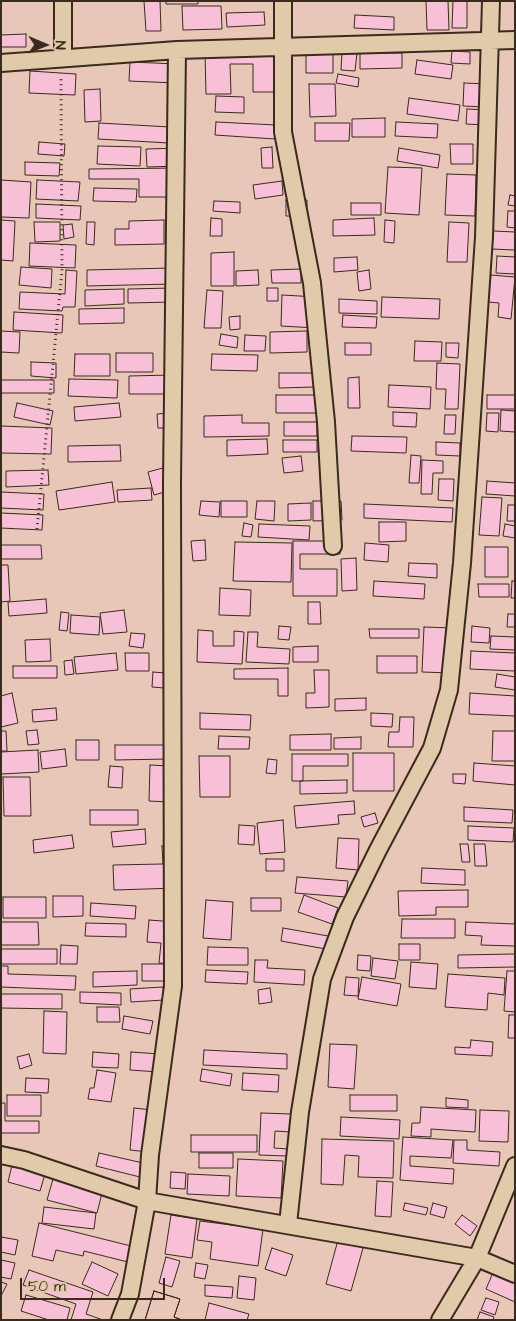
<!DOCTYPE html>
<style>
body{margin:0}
#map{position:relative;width:516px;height:1321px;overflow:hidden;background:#e8c7b8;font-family:"Architects Daughter",sans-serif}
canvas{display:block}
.frame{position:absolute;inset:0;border:2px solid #3b2a1e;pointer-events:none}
.north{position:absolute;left:20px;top:20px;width:50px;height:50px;-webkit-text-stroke:4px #e1caaa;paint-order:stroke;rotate:91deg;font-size:14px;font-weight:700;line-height:20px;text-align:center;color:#3b2a1e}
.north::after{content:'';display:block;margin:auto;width:18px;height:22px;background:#3b2a1e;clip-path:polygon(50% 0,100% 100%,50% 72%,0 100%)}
.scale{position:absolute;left:20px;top:1278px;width:145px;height:22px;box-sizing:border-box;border:2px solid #3b2a1e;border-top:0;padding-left:6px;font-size:15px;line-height:18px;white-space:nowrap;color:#3b2a1e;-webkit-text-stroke:4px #e1caaa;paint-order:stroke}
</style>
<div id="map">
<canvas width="516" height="1321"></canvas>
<div class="frame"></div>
<div class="north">N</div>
<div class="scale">50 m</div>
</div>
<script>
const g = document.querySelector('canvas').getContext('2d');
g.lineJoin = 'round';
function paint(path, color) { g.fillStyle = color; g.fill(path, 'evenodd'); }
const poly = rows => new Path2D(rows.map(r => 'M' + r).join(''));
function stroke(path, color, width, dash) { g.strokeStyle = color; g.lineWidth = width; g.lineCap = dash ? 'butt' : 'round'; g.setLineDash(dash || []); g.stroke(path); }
const building = poly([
 [144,1,160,1,161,31,146,31,144,1],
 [166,1,198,1,198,4,166,4,166,1],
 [426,1,448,1,449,30,427,30,426,1],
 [453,1,467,1,467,28,452,28,453,1],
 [182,6,221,6,222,29,183,30,182,6],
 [264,12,265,25,227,27,226,13,264,12],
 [355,15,394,17,394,30,354,28,355,15],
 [26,34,26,47,1,47,1,35,26,34],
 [452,51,470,52,470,64,451,63,452,51],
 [286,52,286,92,253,92,253,64,230,64,231,94,206,94,205,53,286,52],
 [342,52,357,53,355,71,341,70,342,52],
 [306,53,333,53,333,73,306,73,306,53],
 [360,53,402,53,402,68,360,69,360,53],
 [417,60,453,65,451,79,415,74,417,60],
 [130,62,177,64,176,83,129,81,130,62],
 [30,71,76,74,75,95,29,93,30,71],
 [338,74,359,78,358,87,336,83,338,74],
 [464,83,487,84,486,107,463,106,464,83],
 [309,84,335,84,336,116,310,117,309,84],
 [100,89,101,121,85,122,84,90,100,89],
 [216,96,244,97,244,113,215,112,216,96],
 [409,98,460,105,458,121,407,114,409,98],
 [467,109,487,110,486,125,466,124,467,109],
 [385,118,385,137,352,137,352,119,385,118],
 [216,122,276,125,275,139,215,135,216,122],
 [396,122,438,124,437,138,395,136,396,122],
 [99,123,170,127,169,143,98,139,99,123],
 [315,123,350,123,349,141,315,141,315,123],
 [39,142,65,144,64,156,38,154,39,142],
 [450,144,473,144,473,164,451,164,450,144],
 [98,146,141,147,140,166,97,164,98,146],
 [272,147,273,168,262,168,261,148,272,147],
 [180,148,181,166,147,167,146,149,180,148],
 [399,148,440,155,438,168,397,161,399,148],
 [25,162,60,163,59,176,25,175,25,162],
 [388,167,422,168,419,215,385,213,388,167],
 [181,168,182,197,139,197,139,179,89,179,89,169,181,168],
 [447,174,476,175,475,216,445,215,447,174],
 [1,180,31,182,29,218,1,217,1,180],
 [37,180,80,182,78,201,36,199,37,180],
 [282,181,283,195,255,199,253,185,282,181],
 [94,188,137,189,136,202,93,201,94,188],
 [510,195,515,196,515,206,508,205,510,195],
 [286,200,307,200,307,216,286,216,286,200],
 [214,201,240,202,240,213,213,211,214,201],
 [351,203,381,203,381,215,351,215,351,203],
 [36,204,81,206,80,220,36,218,36,204],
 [508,211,515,211,515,228,507,227,508,211],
 [211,218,222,219,222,236,210,236,211,218],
 [374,218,375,235,333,236,333,220,374,218],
 [1,220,15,221,13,261,1,260,1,220],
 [164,220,164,244,115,245,115,229,129,229,129,221,164,220],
 [385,220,395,221,394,243,384,242,385,220],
 [34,222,60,222,60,241,35,242,34,222],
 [87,222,95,222,94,245,86,244,87,222],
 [449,222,469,223,467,262,447,262,449,222],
 [72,224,74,237,64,239,63,225,72,224],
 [493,231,515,232,515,250,492,249,493,231],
 [30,243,76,245,75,268,29,266,30,243],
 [234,252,234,286,211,286,211,253,234,252],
 [497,256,515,257,515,274,496,273,497,256],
 [357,257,358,270,334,272,334,258,357,257],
 [21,267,52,269,51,288,19,285,21,267],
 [172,268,172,284,87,286,87,270,172,268],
 [301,269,301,283,272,283,271,270,301,269],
 [66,270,77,271,75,307,63,307,62,311,19,309,20,292,65,294,66,270],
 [258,270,259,285,236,286,236,271,258,270],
 [369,270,371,289,359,291,357,272,369,270],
 [491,275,515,277,511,319,498,317,499,303,488,302,491,275],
 [173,288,174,302,128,303,128,289,173,288],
 [267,288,278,288,278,301,267,301,267,288],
 [124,289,124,304,85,306,85,290,124,289],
 [207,290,223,291,221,328,204,328,207,290],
 [282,295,317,297,316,328,281,326,282,295],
 [382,297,440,299,439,319,381,317,382,297],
 [339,299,377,301,377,314,339,313,339,299],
 [124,308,124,323,79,324,79,309,124,308],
 [14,312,63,315,62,333,13,330,14,312],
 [343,315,377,317,376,328,342,327,343,315],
 [240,316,240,329,230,330,229,317,240,316],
 [1,331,20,332,19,353,1,352,1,331],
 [307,331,307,352,270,353,270,332,307,331],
 [221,334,238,337,237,348,219,345,221,334],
 [245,335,266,336,265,351,244,351,245,335],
 [415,341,442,342,441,361,414,361,415,341],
 [345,343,371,343,371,355,345,355,345,343],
 [446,343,459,343,458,358,446,357,446,343],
 [116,353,153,353,153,372,116,372,116,353],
 [75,354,110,354,110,376,74,376,75,354],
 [212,354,258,355,257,371,211,370,212,354],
 [31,362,56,363,56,378,31,376,31,362],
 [437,363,460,364,458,409,445,409,446,389,436,389,437,363],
 [279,373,314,373,314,387,279,388,279,373],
 [172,375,172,394,129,394,129,376,172,375],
 [359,377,360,408,348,408,348,378,359,377],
 [69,379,118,380,117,398,68,396,69,379],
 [1,380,54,380,54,393,1,393,1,380],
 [389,385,431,387,430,409,388,407,389,385],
 [276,395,319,395,319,413,276,413,276,395],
 [487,395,515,395,515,409,487,409,487,395],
 [17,403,53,411,50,425,14,417,17,403],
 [119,403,121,417,75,421,74,407,119,403],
 [501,410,515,411,515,432,500,431,501,410],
 [393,412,417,413,416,427,393,426,393,412],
 [170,413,170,428,158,428,157,414,170,413],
 [487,413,499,413,498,432,486,431,487,413],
 [242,415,242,423,269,423,269,436,204,437,204,416,242,415],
 [445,415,456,415,455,434,444,434,445,415],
 [284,422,317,422,317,436,284,436,284,422],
 [1,426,52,428,51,454,1,453,1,426],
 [352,436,407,437,406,453,351,451,352,436],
 [267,439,268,454,227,456,227,440,267,439],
 [283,440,317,440,317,452,283,452,283,440],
 [436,442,460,443,460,456,436,455,436,442],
 [120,445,121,461,68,462,68,446,120,445],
 [411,455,421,456,419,483,409,483,411,455],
 [301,456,303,471,284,473,282,458,301,456],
 [422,460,443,461,443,473,433,473,432,494,421,494,422,460],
 [163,468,168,491,154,495,148,472,163,468],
 [48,470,49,485,6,487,6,471,48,470],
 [439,479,454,479,453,501,438,500,439,479],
 [487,481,515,483,515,496,486,494,487,481],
 [112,482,115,502,59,510,56,491,112,482],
 [151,488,152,500,118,502,117,490,151,488],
 [1,492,44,494,43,510,1,508,1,492],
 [482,497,502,498,499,536,479,535,482,497],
 [201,501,220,502,219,517,199,515,201,501],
 [221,501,247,501,247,517,221,517,221,501],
 [257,501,275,501,274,521,255,519,257,501],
 [313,501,341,501,342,520,313,521,313,501],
 [311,503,311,520,288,521,288,504,311,503],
 [364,504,453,508,452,522,364,518,364,504],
 [508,505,515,505,515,521,507,521,508,505],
 [1,513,43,515,42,530,1,528,1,513],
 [379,522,406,522,406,541,379,542,379,522],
 [244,523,253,525,251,537,242,536,244,523],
 [259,524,310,526,309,540,258,537,259,524],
 [505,524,515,526,515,538,503,536,505,524],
 [205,540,206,560,193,561,191,541,205,540],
 [293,541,340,541,340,554,300,554,300,569,337,569,337,596,293,596,293,541],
 [235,542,292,543,291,582,233,581,235,542],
 [365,543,389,545,388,562,364,560,365,543],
 [1,545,41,545,42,559,1,559,1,545],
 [485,547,508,547,508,577,485,577,485,547],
 [356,558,357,590,342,591,341,559,356,558],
 [409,563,437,564,437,578,408,576,409,563],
 [1,565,8,565,10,601,1,602,1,565],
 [374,581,425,584,424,599,373,596,374,581],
 [512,581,515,581,515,598,511,598,512,581],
 [478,584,509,584,509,597,479,597,478,584],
 [220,588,251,590,250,616,219,615,220,588],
 [46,599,47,613,9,616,8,602,46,599],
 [308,602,320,602,321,624,308,624,308,602],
 [124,610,127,632,103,634,100,613,124,610],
 [61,612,69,613,67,631,59,630,61,612],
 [508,614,515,614,515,627,507,627,508,614],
 [71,615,100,617,99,635,70,633,71,615],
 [279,626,291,627,289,640,278,639,279,626],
 [472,626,490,628,489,643,471,642,472,626],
 [424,627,452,628,451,673,422,672,424,627],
 [369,629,419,629,419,638,370,638,369,629],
 [198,630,213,631,213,646,234,646,234,631,244,632,242,664,197,662,198,630],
 [248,632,258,632,257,647,290,649,289,664,246,662,248,632],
 [131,633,145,634,143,648,129,646,131,633],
 [491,636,515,637,515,650,490,649,491,636],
 [50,639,51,661,26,662,25,640,50,639],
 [318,646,318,662,293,662,293,647,318,646],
 [471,651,515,653,515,671,470,669,471,651],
 [116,653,118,670,76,674,74,657,116,653],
 [125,653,149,653,149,671,126,671,125,653],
 [377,656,417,656,417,673,377,673,377,656],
 [72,660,74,674,65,675,64,661,72,660],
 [13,666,57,666,57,678,13,678,13,666],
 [288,668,288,696,278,696,278,679,234,679,234,669,288,668],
 [314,670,329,670,329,707,306,708,306,693,315,693,314,670],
 [153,672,165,673,164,688,152,687,153,672],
 [497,674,515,677,515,690,495,687,497,674],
 [12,693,18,723,1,727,1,696,12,693],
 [470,693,515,696,515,716,469,714,470,693],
 [366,698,366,710,335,711,335,699,366,698],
 [56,708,57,720,33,722,32,710,56,708],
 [200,713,251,715,250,730,200,729,200,713],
 [371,713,393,714,392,727,371,726,371,713],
 [400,717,414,717,413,747,388,747,389,732,399,732,400,717],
 [37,730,39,744,28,745,26,731,37,730],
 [1,731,6,731,7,751,1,751,1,731],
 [493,731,515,731,515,761,492,761,493,731],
 [331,734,331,750,290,750,290,735,331,734],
 [219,736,250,737,249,749,218,749,219,736],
 [361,737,361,749,334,749,334,738,361,737],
 [76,740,99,740,99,760,76,760,76,740],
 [115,745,167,745,168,759,115,760,115,745],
 [65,749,67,766,42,769,40,752,65,749],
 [38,750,39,772,1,774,1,752,38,750],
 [353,753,394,753,394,791,353,791,353,753],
 [292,754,348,754,348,766,303,766,303,781,292,781,292,754],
 [199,756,230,756,230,797,200,797,199,756],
 [268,759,277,760,276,774,266,773,268,759],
 [474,763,515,766,515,785,473,781,474,763],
 [150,765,170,766,169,802,149,801,150,765],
 [110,766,123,767,122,788,108,787,110,766],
 [453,774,466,774,465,784,453,783,453,774],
 [3,777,30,777,31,816,4,816,3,777],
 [347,780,347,793,300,794,300,781,347,780],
 [354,801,355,814,338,815,339,824,296,828,294,806,354,801],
 [464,807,513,810,512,823,464,821,464,807],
 [90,810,138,810,138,825,90,825,90,810],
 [375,813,378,823,364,827,361,817,375,813],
 [283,820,285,852,260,854,257,823,283,820],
 [239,825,255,826,254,845,238,844,239,825],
 [468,826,514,828,513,842,468,840,468,826],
 [145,829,146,844,113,847,111,832,145,829],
 [72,835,74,848,34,853,33,840,72,835],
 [338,838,359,839,358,870,336,868,338,838],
 [460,844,468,844,470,862,462,862,460,844],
 [474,844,485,844,487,866,475,866,474,844],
 [162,846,177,846,178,888,114,890,113,865,163,864,162,846],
 [266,859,284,859,284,871,266,871,266,859],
 [422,868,465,870,465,885,421,883,422,868],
 [297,877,348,881,346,897,295,893,297,877],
 [468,890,468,907,436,907,436,915,399,916,398,891,468,890],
 [304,895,338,908,332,924,298,912,304,895],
 [53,896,83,896,83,916,53,917,53,896],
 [3,897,46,897,46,918,3,918,3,897],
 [251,898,281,898,281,911,251,911,251,898],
 [206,900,233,902,231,940,203,938,206,900],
 [91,903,136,906,135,919,90,916,91,903],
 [402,919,455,919,455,938,401,938,402,919],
 [149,920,175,922,172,964,159,963,161,943,147,942,149,920],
 [1,922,38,922,39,945,1,945,1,922],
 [466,922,515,924,515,946,481,945,482,936,465,935,466,922],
 [86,923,126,924,126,937,85,936,86,923],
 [283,928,328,936,326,949,281,941,283,928],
 [399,944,420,944,420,960,399,960,399,944],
 [61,945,78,946,77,964,60,964,61,945],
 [208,947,248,948,248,965,207,965,208,947],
 [1,949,57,949,57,964,1,964,1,949],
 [515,954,515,967,458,968,458,955,515,954],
 [358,955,371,956,370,971,357,970,358,955],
 [373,958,398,961,395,979,371,976,373,958],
 [255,960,268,960,267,968,305,970,304,985,254,982,255,960],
 [411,962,438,964,436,989,409,987,411,962],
 [142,964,171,964,171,981,142,981,142,964],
 [1,966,8,966,8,974,76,976,75,990,1,987,1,966],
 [206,970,248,972,247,984,205,982,206,970],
 [137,971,137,985,93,987,93,972,137,971],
 [507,971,515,971,515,1012,504,1011,507,971],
 [448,974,505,978,504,995,488,993,487,1010,445,1007,448,974],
 [346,977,359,978,358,996,344,995,346,977],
 [362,977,401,984,397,1006,358,999,362,977],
 [163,987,164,1000,131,1002,130,989,163,987],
 [270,988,272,1002,259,1004,258,990,270,988],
 [80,992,121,993,121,1005,80,1003,80,992],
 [1,994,62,994,62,1009,1,1008,1,994],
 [97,1007,119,1007,120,1022,97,1022,97,1007],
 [44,1011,67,1012,66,1054,43,1053,44,1011],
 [509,1015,515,1015,515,1038,508,1038,509,1015],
 [124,1016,153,1021,150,1034,122,1029,124,1016],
 [471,1040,493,1042,492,1056,455,1054,455,1047,470,1048,471,1040],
 [330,1044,357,1045,354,1089,328,1087,330,1044],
 [204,1050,287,1054,287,1069,203,1065,204,1050],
 [93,1052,119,1054,118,1068,92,1067,93,1052],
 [131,1052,160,1054,159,1072,130,1070,131,1052],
 [29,1054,32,1065,20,1069,17,1057,29,1054],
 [202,1069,232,1074,230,1086,200,1081,202,1069],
 [97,1070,116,1073,111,1102,88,1099,90,1088,94,1088,97,1070],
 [243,1073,279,1075,278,1092,242,1090,243,1073],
 [26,1078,49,1079,48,1093,25,1092,26,1078],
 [7,1095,41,1095,41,1116,7,1116,7,1095],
 [350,1095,397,1095,397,1111,350,1111,350,1095],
 [446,1098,468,1100,468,1108,446,1107,446,1098],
 [1,1103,5,1103,5,1121,39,1121,39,1133,1,1133,1,1103],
 [421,1107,476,1110,475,1132,431,1129,431,1137,411,1136,412,1123,420,1123,421,1107],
 [134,1108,152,1110,149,1152,130,1150,134,1108],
 [480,1110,509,1111,508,1142,479,1141,480,1110],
 [261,1113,292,1114,291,1132,275,1131,274,1148,288,1149,287,1156,259,1155,261,1113],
 [341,1117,400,1120,399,1139,340,1136,341,1117],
 [191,1135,257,1135,257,1152,191,1152,191,1135],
 [403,1137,453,1140,451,1158,410,1156,410,1166,454,1169,453,1184,400,1180,403,1137],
 [322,1139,394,1141,393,1178,358,1177,359,1156,345,1155,343,1185,321,1184,322,1139],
 [454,1140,467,1140,467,1150,500,1152,499,1166,453,1163,454,1140],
 [99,1153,143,1163,140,1177,96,1166,99,1153],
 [199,1153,233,1153,233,1168,199,1168,199,1153],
 [238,1159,283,1161,281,1198,236,1196,238,1159],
 [12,1165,45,1174,40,1191,8,1182,12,1165],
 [171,1172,186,1173,185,1189,170,1188,171,1172],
 [188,1174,230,1176,229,1196,187,1194,188,1174],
 [53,1179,102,1193,97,1213,47,1200,53,1179],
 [377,1181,393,1182,391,1217,375,1216,377,1181],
 [405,1203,428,1208,426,1215,403,1210,405,1203],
 [433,1203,447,1207,444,1218,430,1214,433,1203],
 [44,1207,96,1213,94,1229,42,1223,44,1207],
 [171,1215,197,1219,192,1258,165,1254,171,1215],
 [462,1215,477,1226,470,1236,455,1224,462,1215],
 [200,1221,263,1229,258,1266,210,1259,212,1242,197,1240,200,1221],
 [39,1223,131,1246,128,1262,84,1251,83,1256,56,1250,53,1261,32,1256,39,1223],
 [1,1237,18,1240,15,1255,1,1252,1,1237],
 [338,1240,363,1248,351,1291,326,1284,338,1240],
 [272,1248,293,1255,286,1276,265,1269,272,1248],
 [166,1257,180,1261,172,1287,159,1283,166,1257],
 [1,1260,15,1263,11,1279,1,1277,1,1260],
 [92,1262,118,1274,108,1296,82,1284,92,1262],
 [196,1263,208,1265,205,1279,194,1277,196,1263],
 [495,1268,515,1277,515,1302,486,1289,495,1268],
 [29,1270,93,1292,86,1314,103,1320,71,1320,76,1304,23,1285,29,1270],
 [239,1276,256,1278,254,1300,237,1298,239,1276],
 [1,1282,7,1284,1,1296,1,1282],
 [205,1285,233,1287,232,1298,205,1296,205,1285],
 [154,1291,180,1299,174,1317,182,1320,145,1320,154,1291],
 [154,1291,180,1299,174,1317,182,1320,145,1320,154,1291],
 [26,1295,70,1308,67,1320,49,1320,21,1311,26,1295],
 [486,1298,499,1302,495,1315,481,1310,486,1298],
 [209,1303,249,1314,247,1320,205,1320,209,1303],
 [480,1312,494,1317,493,1320,477,1320,480,1312]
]);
paint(building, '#f7c0d7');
stroke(building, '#3b2a1e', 1);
const minor = poly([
 [283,1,283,132,312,283,326,422,333,546],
 [63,58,63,1],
 [1,63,177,50,515,40],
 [1,1155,24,1160,147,1201,477,1258,515,1274],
 [288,1224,300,1112,322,979,345,917,378,850,432,748,449,690,462,563,484,237,491,1],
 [120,1320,130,1294,147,1201,150,1155,173,986,172,481,177,50],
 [440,1320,477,1258,515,1166]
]);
stroke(minor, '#3b2a1e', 20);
stroke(poly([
 [37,529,62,271,61,76]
]), '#3b2a1e', 3, [1, 4]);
stroke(minor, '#e1caaa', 16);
</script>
